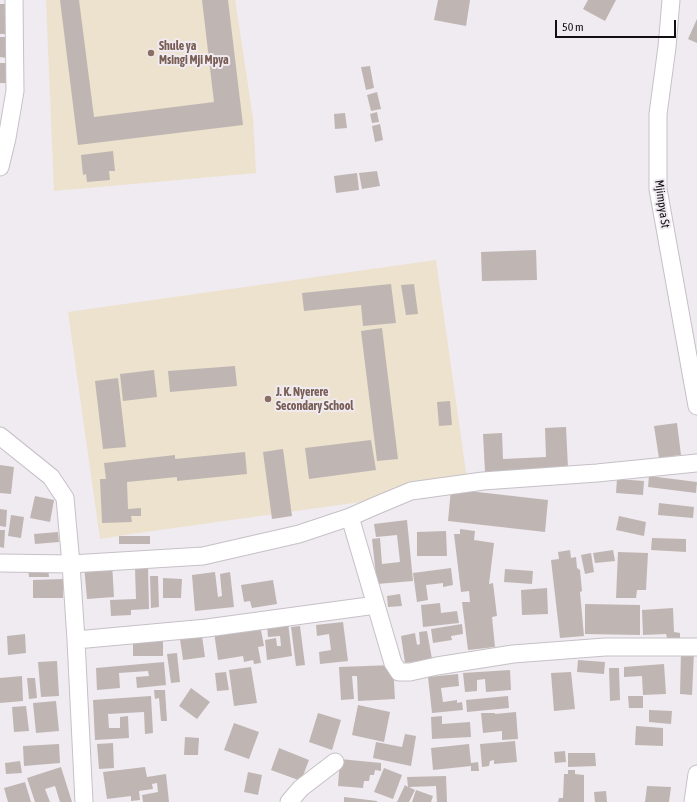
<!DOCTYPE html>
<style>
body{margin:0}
#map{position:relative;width:697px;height:802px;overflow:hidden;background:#f0eaf1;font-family:"Asap Condensed",sans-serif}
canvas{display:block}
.scale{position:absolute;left:555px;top:20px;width:121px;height:18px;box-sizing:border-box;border:2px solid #110f12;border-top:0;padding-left:5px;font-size:12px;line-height:14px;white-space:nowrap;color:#110f12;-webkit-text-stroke:3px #f0eaf1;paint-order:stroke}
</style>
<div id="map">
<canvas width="697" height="802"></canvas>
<div class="scale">50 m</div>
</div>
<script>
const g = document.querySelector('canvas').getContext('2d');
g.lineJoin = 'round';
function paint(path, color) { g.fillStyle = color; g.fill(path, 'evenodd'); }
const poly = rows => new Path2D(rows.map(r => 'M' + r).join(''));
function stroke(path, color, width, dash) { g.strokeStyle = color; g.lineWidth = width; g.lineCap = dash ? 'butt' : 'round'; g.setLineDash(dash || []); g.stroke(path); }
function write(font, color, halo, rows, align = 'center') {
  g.font = font + ' "Asap Condensed",sans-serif'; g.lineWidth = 4; g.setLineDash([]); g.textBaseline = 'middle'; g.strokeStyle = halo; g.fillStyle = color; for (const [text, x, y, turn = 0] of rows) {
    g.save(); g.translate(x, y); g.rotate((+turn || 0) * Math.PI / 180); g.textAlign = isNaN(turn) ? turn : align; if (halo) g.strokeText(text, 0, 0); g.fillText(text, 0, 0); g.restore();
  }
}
paint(poly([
 [46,0,235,0,253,118,256,173,54,191],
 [436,260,468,487,131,534,100,539,68,312]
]), '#ece2cd');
paint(poly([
 [60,0,79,0,94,117,214,102,202,0,228,0,243,125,78,145],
 [438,0,470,0,466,26,434,20],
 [588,0,616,0,605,21,583,9],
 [0,4,9,4,7,34,0,34],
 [697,19,697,43,688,39],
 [0,37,6,37,6,58,0,57],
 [0,63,7,63,8,83,0,83],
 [370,66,374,88,366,90,361,67],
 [377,92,381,109,371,111,367,95],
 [377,112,379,122,372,123,370,114],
 [345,113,347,128,335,129,334,114],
 [380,124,383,140,375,142,372,126],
 [113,151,115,171,109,171,110,180,87,182,86,174,83,175,81,155],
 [377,171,380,186,362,189,359,173],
 [357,173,359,190,336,193,334,176],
 [536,250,537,280,482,281,481,252],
 [391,284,396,323,363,326,361,305,304,311,302,293],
 [414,284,418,314,406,315,401,285],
 [382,328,398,459,377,461,361,331],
 [235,366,237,386,170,392,168,371],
 [154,370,157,397,123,401,120,374],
 [118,378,126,447,103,449,95,381],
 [450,401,452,425,439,426,437,402],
 [677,423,681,455,659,458,654,426],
 [566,427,568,468,485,472,483,434,502,433,503,459,546,457,545,428],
 [371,440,376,470,309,479,305,448],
 [283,449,292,516,272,519,263,452],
 [245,452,247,474,177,481,177,477,127,482,128,509,141,508,141,516,131,516,132,522,102,523,100,479,106,479,104,463,175,455,175,459],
 [0,465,14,467,11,494,0,493],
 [649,476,697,482,696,493,648,487],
 [617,479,644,481,643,495,616,493],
 [451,489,548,500,545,532,448,521],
 [35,496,54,500,50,522,30,518],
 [659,503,694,507,693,518,658,515],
 [0,509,7,510,6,527,0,526],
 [11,515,24,517,21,538,8,536],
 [619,516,646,522,644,536,616,530],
 [407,520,413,581,377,584,372,539,380,538,382,564,400,562,397,535,376,537,374,524],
 [460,529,475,531,474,540,494,543,489,584,493,583,497,616,492,617,495,647,468,650,462,602,470,602,469,591,461,592,454,534,460,534],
 [0,530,5,530,4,548,0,547],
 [446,531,447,556,417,556,417,532],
 [58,532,59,542,35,544,34,534],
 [119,536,150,536,150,544,119,544],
 [652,538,686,539,686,552,651,550],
 [570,550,571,558,576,557,577,568,580,570,582,591,580,592,584,636,560,638,551,560,559,559,558,552],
 [613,550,615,561,595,563,593,553],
 [618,552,648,553,646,590,637,590,636,598,616,598],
 [591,553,594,572,585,574,581,555],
 [112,563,114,597,87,599,84,565],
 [28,567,48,567,49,577,29,577],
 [148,568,149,609,131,610,131,615,111,616,110,600,136,599,135,569],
 [451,568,453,585,443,587,443,583,426,585,428,600,417,602,413,573],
 [505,569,533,571,532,584,504,582],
 [215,572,218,597,222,596,220,574,230,572,234,607,195,611,192,575],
 [150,576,158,576,159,607,151,608],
 [163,578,182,579,181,598,163,598],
 [63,579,63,598,33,598,33,580],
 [273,580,277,604,252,608,250,601,244,602,241,585],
 [547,588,548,614,522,615,521,590],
 [400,594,402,606,388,607,387,596],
 [440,603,441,613,457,611,459,623,423,627,421,605],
 [585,604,640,605,640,635,585,634],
 [673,608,674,632,680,633,680,644,669,645,666,634,643,635,642,610],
 [288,622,292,656,267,660,265,640,276,638,277,646,281,646,280,636,268,637,267,625],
 [343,622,348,661,320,664,319,652,331,650,329,634,317,636,316,625],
 [462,624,463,634,451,636,452,640,433,643,431,629],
 [260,625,264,646,258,647,261,663,254,664,253,660,244,662,243,656,218,660,214,632],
 [300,626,305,665,296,666,291,627],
 [427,631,432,659,405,663,401,636,415,633,417,645,420,644,419,632],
 [25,634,26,653,8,655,7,636],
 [202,636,205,657,183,660,180,639],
 [133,638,163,638,163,656,133,656],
 [681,652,694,652,692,695,680,694],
 [177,653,180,682,171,683,167,654],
 [578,660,605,662,604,674,577,672],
 [57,661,59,696,41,697,38,662],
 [164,662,166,685,137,688,136,677,149,676,148,671,119,673,120,688,97,690,96,668],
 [664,664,666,694,643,695,642,676,624,677,624,667],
 [393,665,395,699,358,701,357,676,352,676,354,699,341,700,339,667],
 [251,667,257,703,234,706,229,670],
 [609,668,619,668,620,700,610,701],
 [510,670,511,690,486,692,485,679,477,680,477,691,465,692,463,673],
 [226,672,229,690,217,691,215,673],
 [571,672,575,709,554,711,551,673],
 [458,674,459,686,441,688,443,702,457,700,457,703,462,702,463,710,432,713,428,677],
 [22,676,23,701,0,703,0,678],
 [27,678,35,678,37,698,29,699],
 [191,688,210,702,197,719,179,706],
 [154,690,165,690,167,721,161,721,159,698,155,699],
 [151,696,153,733,145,734,144,712,108,714,109,728,120,728,120,717,128,716,129,738,95,740,93,700],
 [508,696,509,708,467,712,466,700],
 [628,696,643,696,643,708,629,708],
 [56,701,59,731,36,733,33,703],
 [358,705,390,712,384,742,352,735],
 [26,706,29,731,14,732,12,707],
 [649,710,672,711,671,724,649,722],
 [516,712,518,739,502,740,502,731,483,733,481,713,495,713,495,714],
 [318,713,341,720,332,750,309,742],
 [442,716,442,724,470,722,471,737,432,739,431,717],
 [234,723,259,732,249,759,224,750],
 [636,726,663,728,663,746,635,745],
 [405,734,416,736,411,766,373,758,376,742,402,747],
 [185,737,199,738,198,755,184,755],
 [515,741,517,762,494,764,494,760,490,761,489,766,482,767,480,744],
 [113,743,114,768,99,769,97,744],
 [59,744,60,763,24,766,23,746],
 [469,744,471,763,478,762,479,771,471,771,471,766,433,770,431,748],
 [279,748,309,760,301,781,271,770],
 [565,751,566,762,555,763,554,752],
 [568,753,595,753,596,766,568,767],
 [340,759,381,763,381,771,375,770,374,775,370,775,369,781,364,781,363,788,338,786],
 [20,761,22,773,6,774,5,763],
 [61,767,72,802,60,802,55,786,45,789,50,802,35,802,27,778],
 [145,767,147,777,166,774,169,802,143,802,142,795,158,792,157,783,152,784,153,789,139,791,140,800,131,801,131,796,107,799,103,772],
 [384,768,402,775,393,799,374,792],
 [568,770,575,770,575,774,584,775,584,802,558,802,559,798,563,798,564,774,568,774],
 [248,772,262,775,258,795,244,792],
 [446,776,447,802,437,802,436,786,409,787,415,790,409,802,397,802,405,785,408,787,407,777],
 [25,782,31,802,8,802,4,788],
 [647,786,671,787,669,802,645,802],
 [416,790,433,796,431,802,412,802],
 [606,791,607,802,595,802,594,792],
 [344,797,377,801,377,802,344,802]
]), '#bfb6b3');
const street = poly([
 [671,0,667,47,658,114,658,189,697,406],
 [0,167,7,138,15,91,14,0],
 [0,436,51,477,65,498,71,564,76,640,84,802],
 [350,517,393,663,399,672,410,672,437,666,513,654,605,647,697,647],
 [0,563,71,564,203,556,299,534,350,517,375,506,411,491,483,481,597,473,697,463],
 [76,640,207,628,376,605],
 [289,802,301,788,335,762],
 [693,802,697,774]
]);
stroke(street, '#c6c0c7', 19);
stroke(street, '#fff', 17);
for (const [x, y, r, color] of [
 [151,53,4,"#8d6e63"],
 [268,399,4,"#8d6e63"]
]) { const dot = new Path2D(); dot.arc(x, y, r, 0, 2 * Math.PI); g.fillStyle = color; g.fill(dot); stroke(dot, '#f0eaf1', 1.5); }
write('bold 12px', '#785e54', '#f0eaf1', [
 ["Shule ya",159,46],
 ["Msingi Mji Mpya",159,60],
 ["J. K. Nyerere",276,392],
 ["Secondary School",276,406]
], 'left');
write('12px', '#110f12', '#f0eaf1', [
 ["Mjimpya St",662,204,82]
]);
</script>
